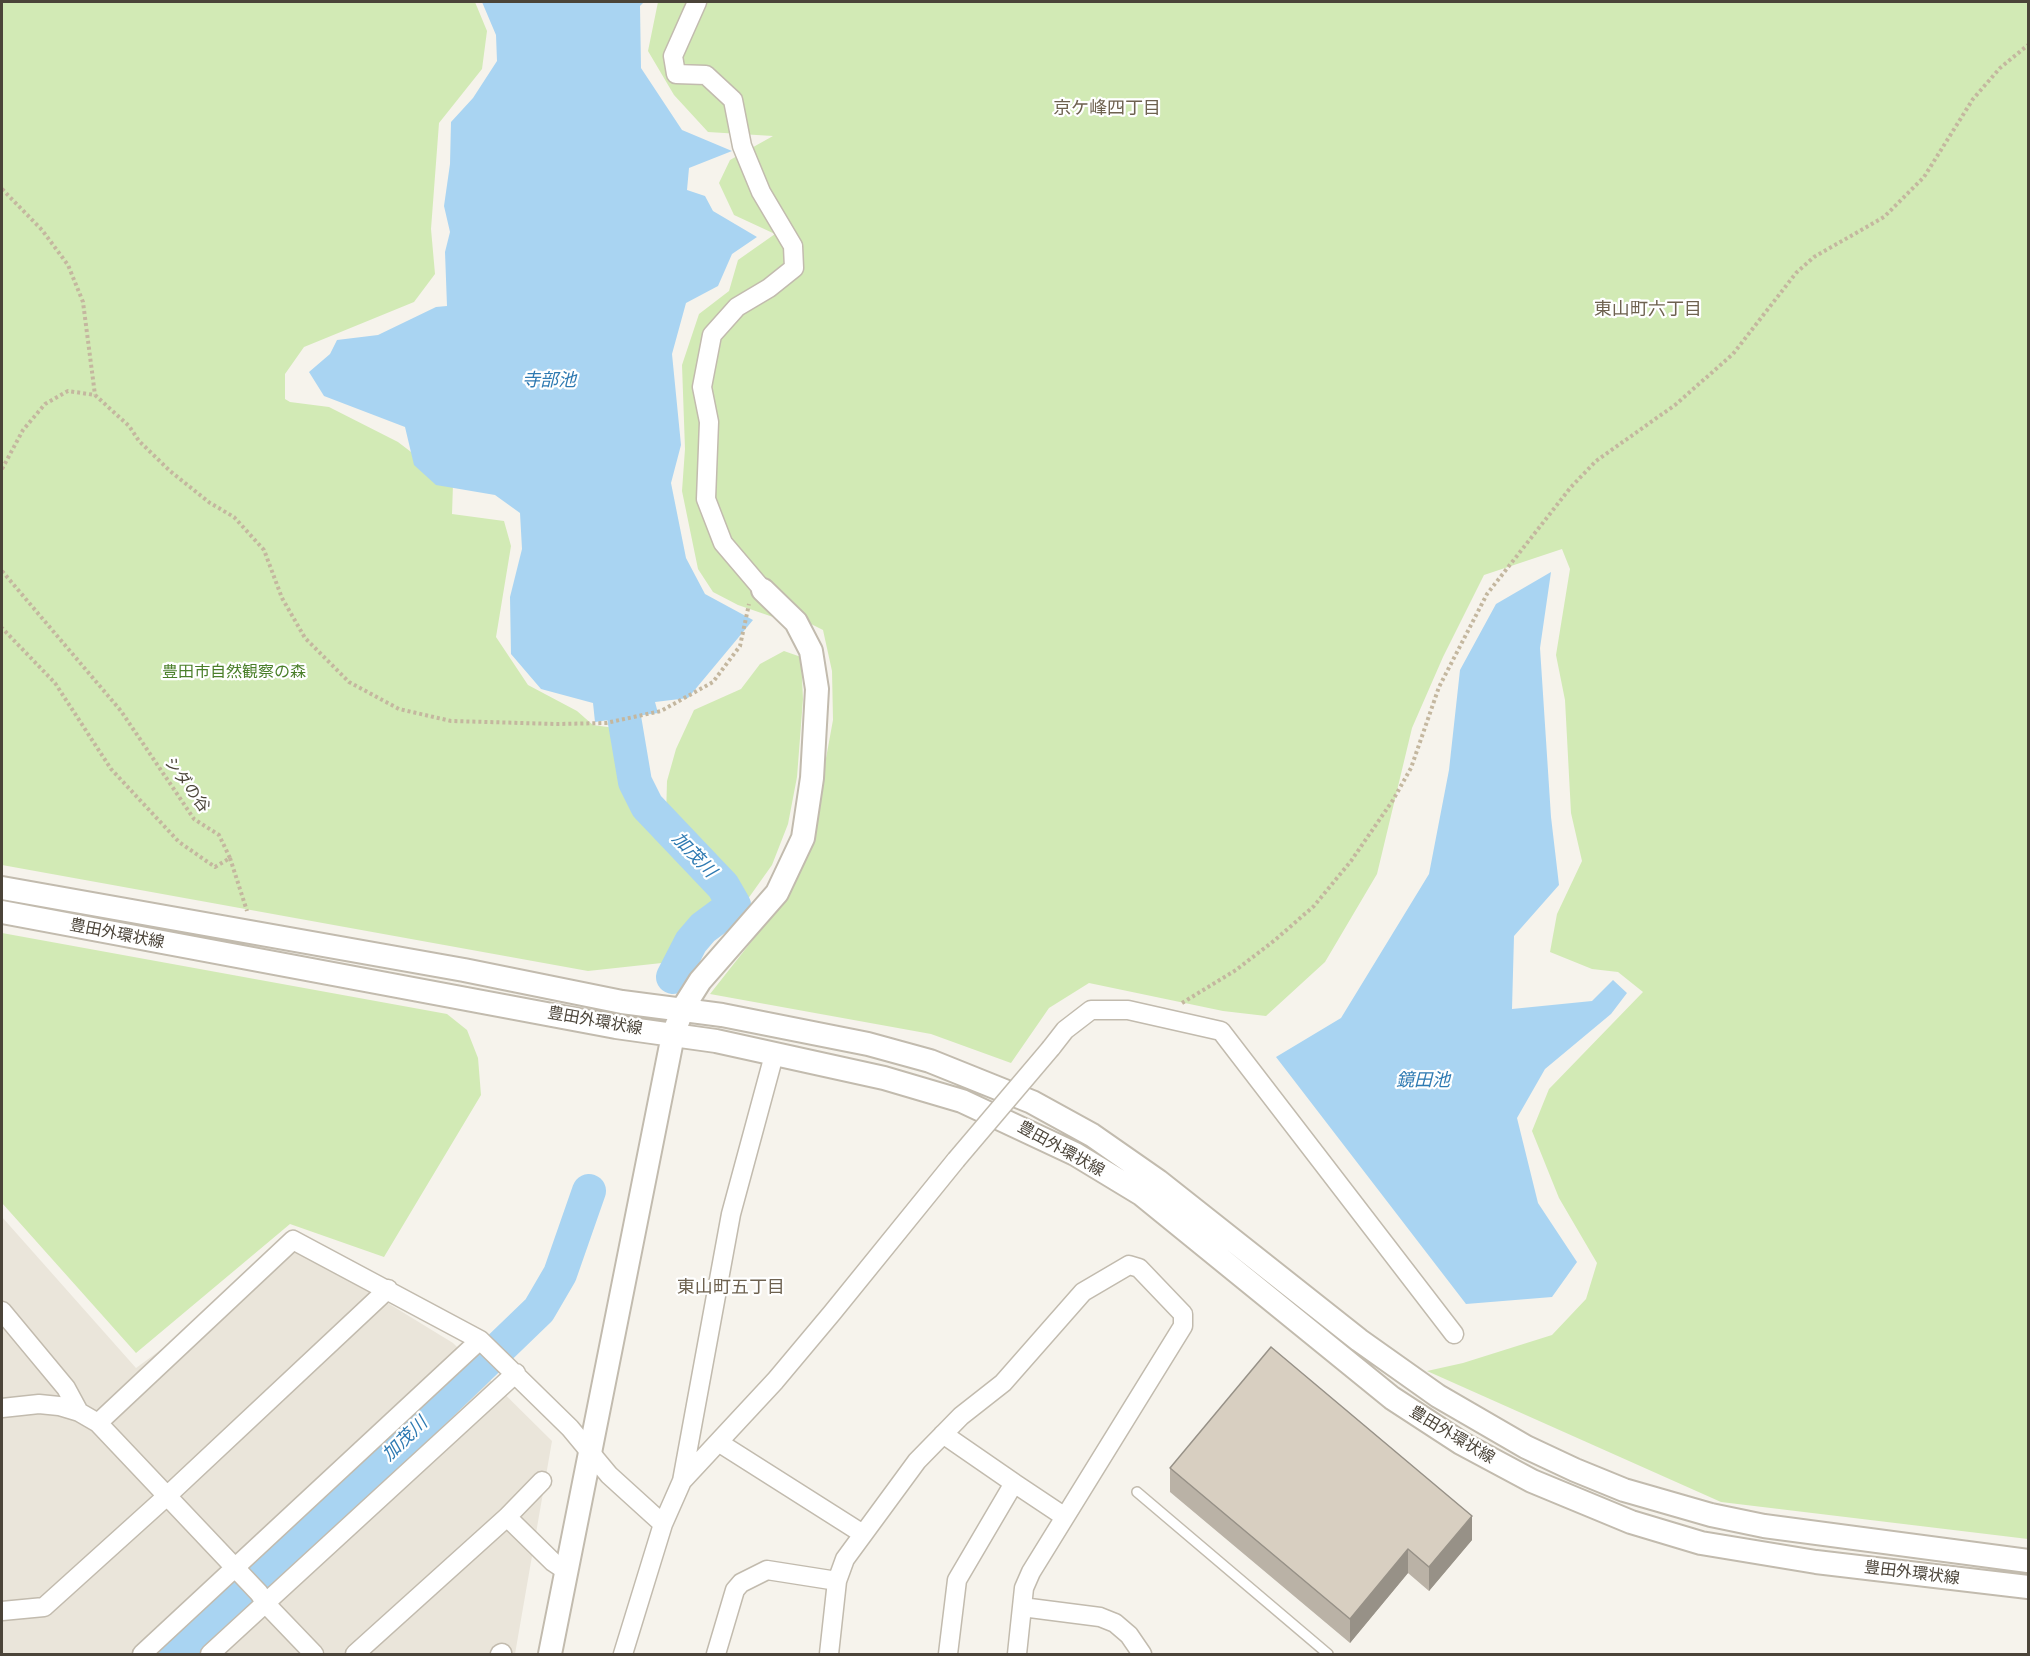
<!DOCTYPE html>
<meta charset="utf-8">
<style>
body{margin:0}
#map{position:relative;width:2030px;height:1656px;overflow:hidden;background:#f6f3ec;font-family:Mulish,sans-serif}
canvas{display:block}
.frame{position:absolute;inset:0;border:3px solid #4b4439;pointer-events:none}
</style>
<div id="map">
<canvas width="2030" height="1656"></canvas>
<div class="frame"></div>
</div>
<script>
const g = document.querySelector('canvas').getContext('2d');
g.lineJoin = 'round';
function paint(path, color) { g.fillStyle = color; g.fill(path, 'evenodd'); }
const poly = rows => new Path2D(rows.map(r => 'M' + r).join(''));
function stroke(path, color, width, dash) { g.strokeStyle = color; g.lineWidth = width; g.lineCap = dash ? 'butt' : 'round'; g.setLineDash(dash || []); g.stroke(path); }
function write(font, color, halo, rows, align = 'center') {
  g.font = font + ' Mulish,"Noto Sans JP",sans-serif'; g.lineWidth = 4.5; g.setLineDash([]); g.textBaseline = 'middle'; g.strokeStyle = halo; g.fillStyle = color; for (const [text, x, y, turn = 0] of rows) {
    g.save(); g.translate(x, y); g.rotate((+turn || 0) * Math.PI / 180); g.textAlign = isNaN(turn) ? turn : align; if (halo) g.strokeText(text, 0, 0); g.fillText(text, 0, 0); g.restore();
  }
}
paint(poly([
 [2,1217,136,1368,294,1252,306,1253,453,1343,552,1441,515,1654,2,1654]
]), '#eae5da');
paint(poly([
 [2,2,475,2,487,31,482,69,439,123,431,229,435,274,414,302,304,347,285,374,285,399,290,402,329,407,398,442,453,484,452,514,504,521,511,546,496,637,528,685,577,711,593,725,622,729,632,791,643,814,724,904,684,942,671,962,588,971,2,865],
 [658,2,2028,2,2028,1539,1721,1502,1427,1371,1463,1363,1552,1335,1586,1299,1597,1263,1559,1198,1532,1131,1549,1089,1643,992,1618,972,1592,969,1550,952,1557,914,1582,861,1571,813,1565,700,1556,655,1570,569,1562,549,1484,575,1443,657,1412,728,1377,874,1325,962,1266,1016,1223,1011,1089,983,1049,1008,1011,1063,931,1034,710,994,781,904,813,829,833,720,832,671,823,630,797,617,773,617,738,605,713,592,698,569,682,491,685,449,682,365,699,314,729,291,738,260,775,234,734,215,719,183,730,160,773,136,708,132,674,95,648,51],
 [784,651,801,657,803,699,797,777,788,824,772,865,745,903,666,817,667,781,676,749,694,710,741,689,760,664],
 [2,933,447,1014,467,1030,478,1058,481,1095,384,1257,290,1224,136,1353,2,1203]
]), '#d2eab5');
paint(poly([
 [482,2,644,2,640,6,641,68,682,130,732,151,689,168,687,190,705,196,713,211,757,237,732,254,718,286,686,303,672,354,681,445,671,483,686,558,705,594,753,620,688,698,655,702,658,713,595,722,593,703,541,689,511,654,510,597,522,549,520,513,495,495,436,485,414,465,405,427,324,396,309,372,330,354,337,340,378,335,436,307,447,306,445,252,450,232,444,206,450,164,451,122,473,98,497,61,496,35],
 [1551,572,1540,648,1551,817,1559,885,1514,936,1512,1009,1592,1001,1613,980,1627,993,1611,1014,1545,1069,1517,1118,1538,1203,1577,1262,1552,1297,1466,1304,1276,1057,1341,1018,1429,874,1449,770,1460,670,1496,604]
]), '#a9d4f2');
stroke(poly([
 [624,717,635,782,647,806,723,886,734,905,703,928,691,942,673,977],
 [176,1654,262,1577,539,1310,560,1274,589,1191]
]), '#a9d4f2', 34);
const service = poly([
 [1137,1492,1328,1654]
]);
const minor = poly([
 [697,2,673,56,676,74,706,75,733,100,742,146,761,192,793,246,794,268,769,288,737,307,712,335,702,387,709,422,706,499,723,543,763,590],
 [1051,1048,1065,1030,1091,1010,1128,1010,1221,1031,1454,1334],
 [2,1311,66,1388,79,1412,98,1423,259,1593,266,1604,314,1654],
 [2,1408,39,1404,59,1406,79,1412],
 [98,1423,293,1240,480,1340,570,1428,609,1475,663,1524],
 [943,1434,1014,1483],
 [718,1442,863,1534],
 [682,1481,775,1381,832,1313,956,1160],
 [507,1517,553,1562,565,1570],
 [1022,1607,1100,1617,1115,1623,1129,1635,1142,1654],
 [2,1611,44,1607,167,1496,388,1289],
 [142,1654,480,1340],
 [210,1654,516,1373],
 [355,1654,507,1517,542,1481],
 [500,1654,502,1653],
 [623,1654,663,1524,682,1481,731,1214,774,1055],
 [716,1654,735,1590,741,1583,767,1570,837,1581],
 [829,1654,837,1581,845,1559,917,1461,961,1416,1003,1383,1083,1292,1129,1265,1139,1268,1183,1314,1183,1326,1031,1572,1024,1588,1017,1654],
 [948,1654,957,1580,1014,1483,1065,1517]
]);
const tertiary = poly([
 [2,888,464,970,622,1002,722,1015,868,1044,930,1061,1032,1102,1092,1135,1158,1181,1359,1340,1438,1396,1526,1447,1575,1470,1624,1490,1711,1515,1764,1526,2028,1561],
 [2,912,616,1027,716,1041,884,1078,962,1101,1075,1154,1141,1194,1392,1398,1461,1443,1532,1481,1631,1522,1701,1543,1816,1562,2028,1587],
 [550,1654,673,1035,683,1008,700,981,777,893,803,838,812,778,817,689,811,651,796,622,763,590]
]);
stroke(service, '#c2bbae', 12);
stroke(minor, '#c2bbae', 21);
stroke(tertiary, '#c2bbae', 26);
stroke(poly([
 [2,189,42,230,68,265,83,302,95,395],
 [95,395,129,426,139,441,170,471,210,503,234,517,264,550,282,598,305,638,349,682,399,709,451,721,557,724,606,723,661,711,713,682,740,646,749,604],
 [2,469,23,430,45,404,68,391,95,395],
 [2,571,121,711,194,819,219,835,230,858,215,867,179,842,111,769,55,683,2,628],
 [230,858,247,911],
 [1182,1003,1236,970,1275,940,1314,906,1351,861,1393,800,1411,768,1439,687,1487,594,1571,487,1596,461,1675,405,1733,354,1796,273,1814,257,1884,217,1924,177,1973,99,2000,68,2028,45]
]), '#c4b79f', 4, [3, 3]);
stroke(service, '#fff', 9);
stroke(minor, '#fff', 18);
stroke(tertiary, '#fff', 22);
const minorBridge = poly([
 [956,1160,1051,1048]
]);
stroke(minorBridge, '#c2bbae', 21, []);
stroke(minorBridge, '#fff', 18);
paint(poly([
 [1170,1468,1472,1540,1429,1591,1408,1573,1350,1643,1170,1492]
]), '#bab2a6');
paint(poly([
 [1472,1516,1472,1540,1429,1591,1429,1567],
 [1408,1549,1408,1573,1350,1643,1350,1619]
]), '#979187');
const building = poly([
 [1271,1347,1472,1516,1429,1567,1408,1549,1350,1619,1170,1468,1271,1347]
]);
paint(building, '#d8cfc1');
stroke(building, '#979187', 1.5);
write('16px', '#4a7f2a', '#fff', [
 ["豊田市自然観察の森",234,672]
]);
write('16px', '#4b4439', '#fff', [
 ["シダの谷",187,785,53],
 ["豊田外環状線",117,934,11],
 ["豊田外環状線",595,1021,10],
 ["豊田外環状線",1061,1149,29],
 ["豊田外環状線",1452,1435,31],
 ["豊田外環状線",1912,1573,7]
]);
write('18px', '#6e6250', '#fff', [
 ["京ケ峰四丁目",1107,109],
 ["東山町六丁目",1648,310],
 ["東山町五丁目",731,1288]
]);
write('italic 18px', '#2e7ab2', '#fff', [
 ["寺部池",549,381],
 ["加茂川",694,855,46],
 ["鏡田池",1423,1081],
 ["加茂川",405,1439,-44]
]);
</script>
